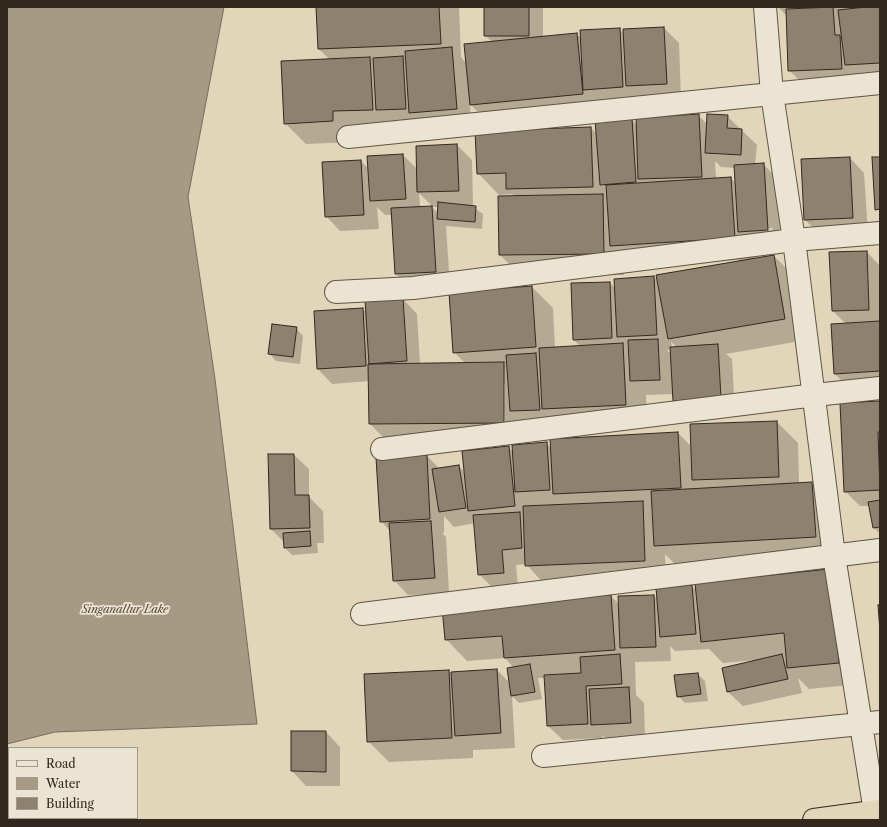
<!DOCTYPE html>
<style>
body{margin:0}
#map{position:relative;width:887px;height:827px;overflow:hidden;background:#e1d5ba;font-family:"Libre Caslon Text",serif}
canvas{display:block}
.frame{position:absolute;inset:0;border:8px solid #33281e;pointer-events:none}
.legend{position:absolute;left:8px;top:747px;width:130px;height:72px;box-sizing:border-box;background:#ece4d2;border:1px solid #a2998a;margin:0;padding:5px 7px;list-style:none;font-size:12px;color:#33281e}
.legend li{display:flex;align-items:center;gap:8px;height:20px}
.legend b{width:20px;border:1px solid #a2998a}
</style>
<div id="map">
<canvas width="887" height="827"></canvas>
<div class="frame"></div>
<ul class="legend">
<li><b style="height:5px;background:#ece4d2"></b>Road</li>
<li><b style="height:11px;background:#a69a85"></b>Water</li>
<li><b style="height:11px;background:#8d826f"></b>Building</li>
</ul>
</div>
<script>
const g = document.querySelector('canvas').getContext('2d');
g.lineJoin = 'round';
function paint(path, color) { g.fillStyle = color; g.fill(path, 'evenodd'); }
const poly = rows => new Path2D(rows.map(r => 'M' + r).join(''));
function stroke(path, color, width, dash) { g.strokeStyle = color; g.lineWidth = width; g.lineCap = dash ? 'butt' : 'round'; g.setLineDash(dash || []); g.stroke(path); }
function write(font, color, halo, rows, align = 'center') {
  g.font = font + ' "Libre Caslon Text",serif'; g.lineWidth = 3.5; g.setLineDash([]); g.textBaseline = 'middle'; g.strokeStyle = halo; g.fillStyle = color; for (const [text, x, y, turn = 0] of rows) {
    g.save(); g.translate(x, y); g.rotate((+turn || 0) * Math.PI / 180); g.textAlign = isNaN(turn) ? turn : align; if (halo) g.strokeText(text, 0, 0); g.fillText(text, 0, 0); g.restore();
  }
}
paint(poly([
 [9,760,9,818,68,818,68,820,7,820,7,761]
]), '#c3b89f');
const water = poly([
 [7,7,224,7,188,197,215,379,257,724,55,732,7,744,7,7]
]);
paint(water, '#a69a85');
stroke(water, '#786c5c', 1);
paint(poly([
 [317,7,459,7,461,57,466,63,492,42,485,35,485,7,543,7,543,37,576,34,581,38,619,29,624,34,664,28,679,43,681,98,641,100,636,95,637,102,492,126,470,104,471,124,354,142,306,144,285,123,330,60,319,49],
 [778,7,880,7,880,85,867,86,855,74,856,83,804,85,789,70,787,16],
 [698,115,708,125,727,116,757,145,755,165,763,164,778,179,782,244,755,246,756,259,774,256,795,277,806,340,726,354,732,359,735,413,689,415,674,401,673,394,646,395,647,425,525,425,525,445,546,443,552,449,678,433,692,447,777,422,798,443,799,483,812,483,833,504,836,558,677,566,665,554,666,582,547,587,526,564,516,565,518,587,494,589,479,574,475,523,454,527,444,516,444,533,442,533,446,537,449,593,408,595,394,580,390,531,381,521,427,456,440,469,459,466,465,473,508,447,514,453,513,444,391,445,370,424,370,381,332,384,318,369,363,309,367,314,403,299,417,314,420,364,466,364,454,352,532,287,553,308,555,348,581,347,574,340,610,283,615,288,654,277,659,282,739,262,738,260,632,267,624,259,624,275,521,276,500,255,514,196,512,194,499,195,478,173,591,128,597,134,631,119,637,125],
 [715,161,721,167,735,168,736,183,731,178,716,179],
 [772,228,773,230,754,231,754,229],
 [671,342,677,347,672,347],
 [671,349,671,354,667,350],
 [503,384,505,384,505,428,503,428],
 [457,145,472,160,473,207,483,214,482,229,446,226,450,286,411,288,396,274,393,215,385,215,377,207,379,229,340,231,326,216,361,161,369,169,403,155,417,169],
 [419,193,432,206,420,207],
 [432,207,439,207,439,214],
 [850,158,864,173,868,233,820,234,805,220],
 [867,252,880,266,880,386,849,388,835,374,846,324,833,311],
 [296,328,303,336,300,364,276,361,269,353],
 [880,402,880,534,874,528,870,506,860,506,845,491],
 [294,455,309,469,309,497,323,511,324,543,317,543,318,553,292,555,285,548,285,543,271,529],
 [829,570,859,684,809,689,798,678,802,693,743,706,728,692,756,660,723,663,709,649,675,651,670,646,671,661,635,662,636,695,644,703,645,737,607,739,602,735,603,738,563,740,548,726,545,678,538,678,542,699,519,703,512,696,515,748,473,750,473,758,389,762,368,741,449,671,451,673,497,670,510,683,514,668,505,658,467,661,446,639,611,596,620,605,654,596,658,600,692,586,697,591],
 [698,674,705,681,708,701,685,703,678,696],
 [326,732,340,747,340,786,306,786,292,771],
 [7,762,9,762,9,808,7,809]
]), '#0003');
const building = poly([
 [316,7,439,7,441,44,318,49,316,7],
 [484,7,529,7,529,36,484,36,484,7],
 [833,7,835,35,840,35,842,69,788,71,786,9,833,7],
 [866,7,880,7,880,63,845,65,838,10,866,7],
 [664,27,667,84,626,86,623,29,664,27],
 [620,28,623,87,583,90,580,30,620,28],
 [577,33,583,94,470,105,464,44,577,33],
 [452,47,457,109,409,113,405,51,452,47],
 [403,56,406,109,376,110,373,58,403,56],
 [370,57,373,110,333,111,333,121,284,124,281,61,370,57],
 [699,114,702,177,638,179,636,118,699,114],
 [707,114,728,115,727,128,742,129,741,155,705,153,707,114],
 [632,118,636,182,600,185,595,120,632,118],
 [591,127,593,187,506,189,506,173,477,174,475,131,591,127],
 [457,144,459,191,417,192,416,146,457,144],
 [403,154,406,199,370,201,367,156,403,154],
 [850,157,853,218,804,220,801,159,850,157],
 [872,157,880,157,880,209,875,210,872,157],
 [361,160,364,215,325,217,322,162,361,160],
 [764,163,768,230,738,232,734,165,764,163],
 [731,177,735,238,610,246,606,185,731,177],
 [603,194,604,254,499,255,498,196,603,194],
 [438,202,476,206,475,222,437,219,438,202],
 [432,206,436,272,395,274,391,208,432,206],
 [867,251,869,310,832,311,829,252,867,251],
 [774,255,785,319,668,339,656,275,774,255],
 [654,276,657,335,617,337,614,279,654,276],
 [610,282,612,338,573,340,571,283,610,282],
 [532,286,536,347,453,353,449,292,532,286],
 [403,298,407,361,369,364,365,300,403,298],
 [363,308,366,366,317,369,314,311,363,308],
 [880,321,880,371,834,374,831,324,880,321],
 [272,324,297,327,293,357,268,354,272,324],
 [658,339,660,380,630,381,628,340,658,339],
 [623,343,626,405,542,409,539,348,623,343],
 [718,344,721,398,673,401,670,347,718,344],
 [536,353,540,410,510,411,506,355,536,353],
 [504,362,504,423,369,424,368,364,504,362],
 [880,401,880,432,878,432,880,490,844,492,840,403,880,401],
 [777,421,779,477,692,480,690,424,777,421],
 [678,432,681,488,553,494,550,439,678,432],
 [547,442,550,490,515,492,512,445,547,442],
 [509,446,515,506,468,511,462,451,509,446],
 [268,454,294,454,295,495,309,495,310,528,270,529,268,454],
 [427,455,430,519,380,522,376,458,427,455],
 [459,465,466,508,439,512,432,469,459,465],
 [812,482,816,537,654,546,651,491,812,482],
 [880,500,880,527,873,528,868,502,880,500],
 [643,501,645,561,525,566,523,506,643,501],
 [520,512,522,548,502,550,504,573,478,575,473,515,520,512],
 [431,521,435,578,393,581,389,523,431,521],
 [310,531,311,546,284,548,283,533,310,531],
 [829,569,839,663,787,668,784,633,701,642,695,583,829,569],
 [692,585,696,634,660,637,656,588,692,585],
 [611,595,615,650,504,658,502,636,445,640,442,607,611,595],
 [654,595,656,647,620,648,618,596,654,595],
 [878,605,880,605,880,632,878,605],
 [620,654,622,684,586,686,588,724,547,726,544,675,581,673,580,657,620,654],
 [782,654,788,679,727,692,722,668,782,654],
 [530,664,535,692,511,696,507,668,530,664],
 [497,669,501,733,455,736,451,672,497,669],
 [449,670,452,738,367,742,364,674,449,670],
 [698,673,701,694,677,697,674,675,698,673],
 [629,687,631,723,591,725,589,689,629,687],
 [291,731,326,731,326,772,291,771,291,731],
 [7,761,9,761,9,800,7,800,7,761]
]);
paint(building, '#8d826f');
stroke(building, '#33281e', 1);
const street = poly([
 [765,7,772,94,794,240,834,556,875,812],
 [348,137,880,83],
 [336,292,413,288,794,240,880,233],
 [382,449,815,395,880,388],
 [362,614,880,550],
 [543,756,880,722]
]);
const highway = poly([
 [814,820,880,811]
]);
stroke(street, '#5e5345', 24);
stroke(highway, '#33281e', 24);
stroke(street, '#ece4d2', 22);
stroke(highway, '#e1d5ba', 22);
write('italic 11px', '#564a3d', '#ece4d2', [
 ["Singanallur Lake",125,610]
]);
</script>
